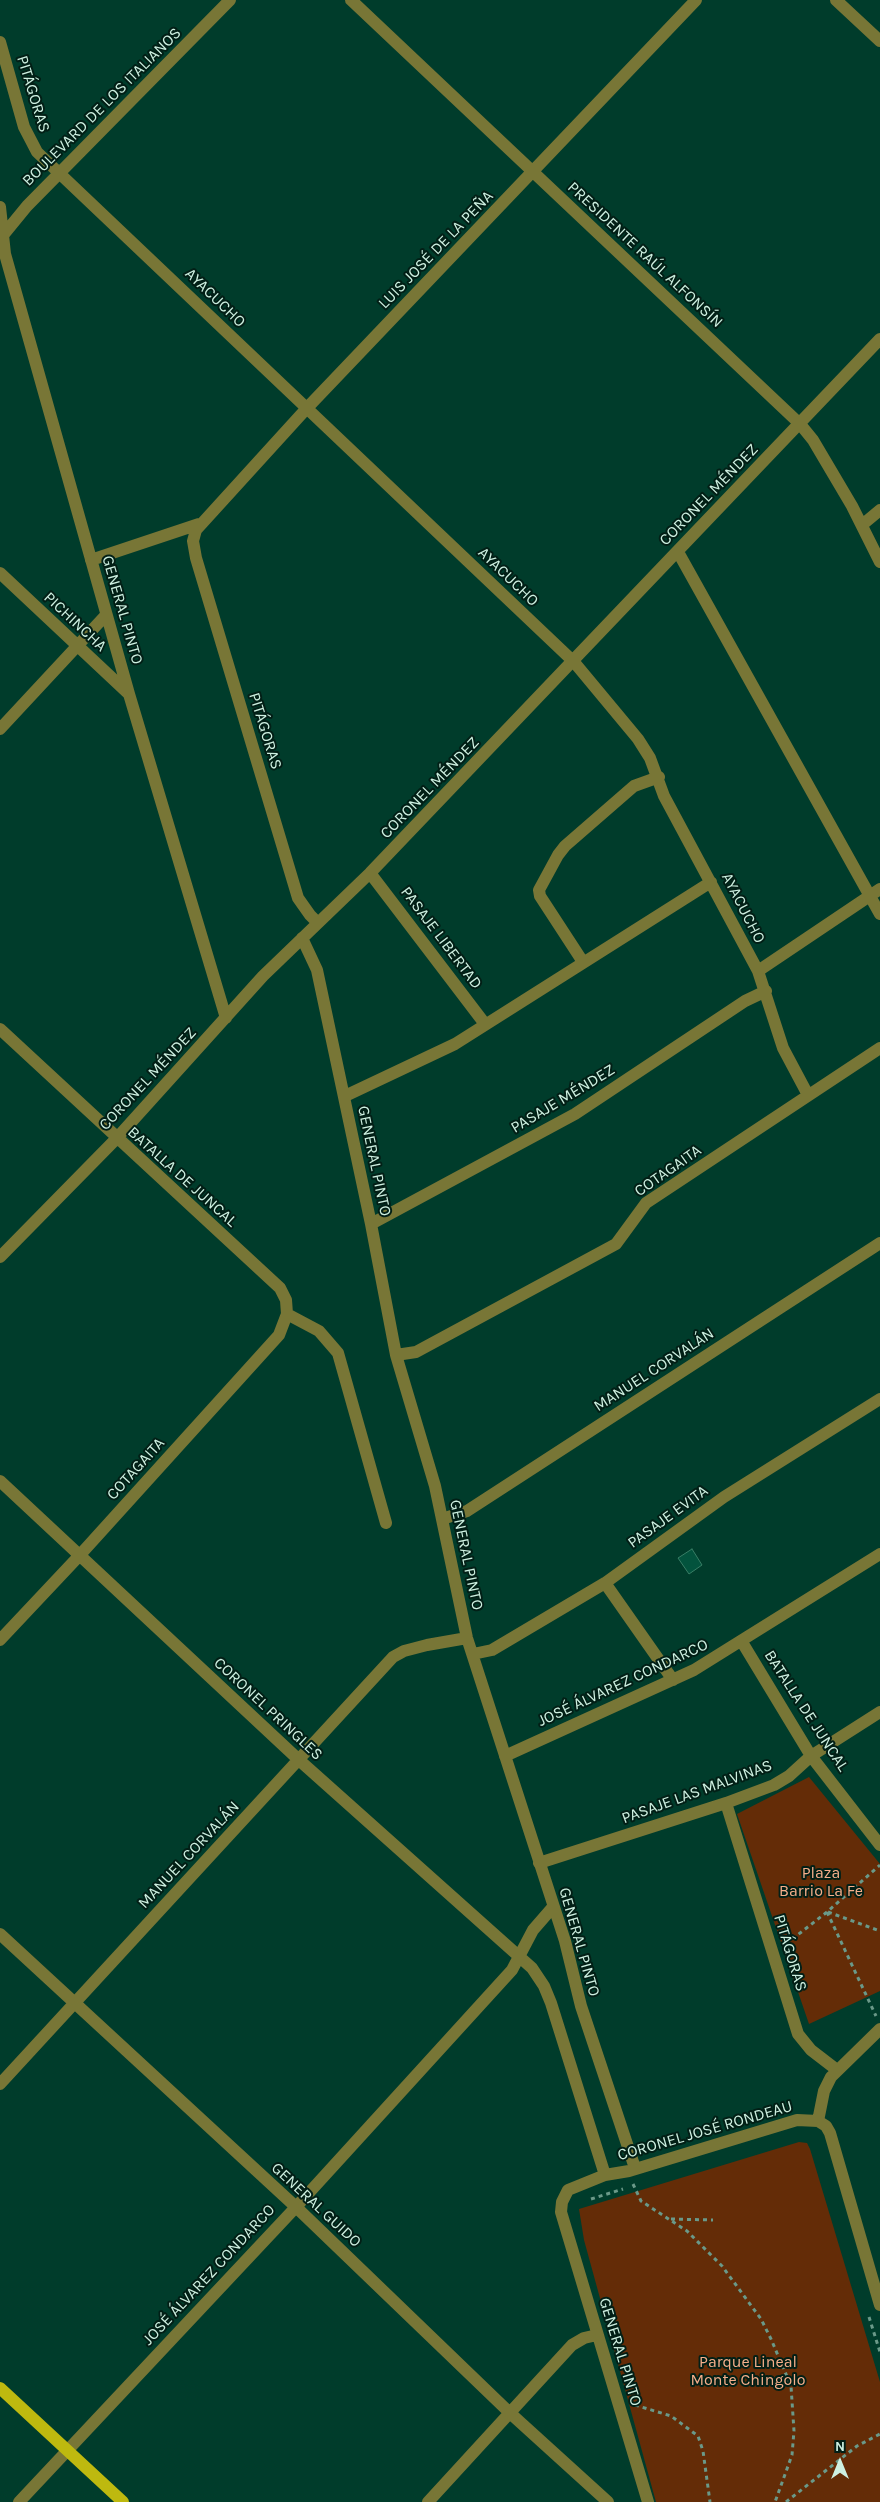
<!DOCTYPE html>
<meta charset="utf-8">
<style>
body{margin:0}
#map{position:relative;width:880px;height:2502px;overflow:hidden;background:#003c2b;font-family:Karla,sans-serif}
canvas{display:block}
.north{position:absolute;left:815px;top:2437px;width:50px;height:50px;-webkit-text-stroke:4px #021f16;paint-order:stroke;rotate:0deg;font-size:14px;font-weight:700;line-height:20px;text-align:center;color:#cef0e1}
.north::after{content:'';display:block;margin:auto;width:18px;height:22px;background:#cef0e1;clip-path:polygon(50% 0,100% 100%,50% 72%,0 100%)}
</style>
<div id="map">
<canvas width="880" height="2502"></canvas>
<div class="north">N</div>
</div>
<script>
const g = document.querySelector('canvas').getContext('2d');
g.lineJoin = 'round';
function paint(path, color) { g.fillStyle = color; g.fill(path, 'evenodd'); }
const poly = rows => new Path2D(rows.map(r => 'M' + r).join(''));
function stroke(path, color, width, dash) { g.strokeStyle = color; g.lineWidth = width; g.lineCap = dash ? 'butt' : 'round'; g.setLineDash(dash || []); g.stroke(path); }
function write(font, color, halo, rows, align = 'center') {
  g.font = font + ' Karla,sans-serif'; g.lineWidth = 4; g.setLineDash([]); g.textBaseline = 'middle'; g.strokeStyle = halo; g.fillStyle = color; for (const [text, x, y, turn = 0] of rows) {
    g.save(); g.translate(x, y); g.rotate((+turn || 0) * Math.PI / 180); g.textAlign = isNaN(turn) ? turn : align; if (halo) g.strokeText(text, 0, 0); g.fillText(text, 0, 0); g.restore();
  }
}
paint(poly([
 [809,1777,880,1864,880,1991,809,2024,737,1814],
 [799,2142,807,2143,810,2149,880,2382,880,2502,656,2502,584,2240,579,2209]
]), '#642c07');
const building = poly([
 [692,1549,702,1565,689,1574,678,1558,692,1549]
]);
paint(building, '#03533d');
stroke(building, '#387e66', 1);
stroke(poly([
 [827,1912,876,2016],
 [828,1912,880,1931],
 [786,1944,827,1912,880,1865],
 [633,2184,641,2201,687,2231,722,2266,761,2319,771,2339,791,2386,794,2431,792,2455,775,2502],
 [591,2199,623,2189],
 [671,2219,713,2220],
 [869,2317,880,2352],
 [635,2405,671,2416,698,2436,703,2451,710,2502],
 [786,2502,857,2446,880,2434]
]), '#6a9989', 3, [4, 4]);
stroke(poly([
 [351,0,800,424,813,440,852,506,880,562],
 [836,0,880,41],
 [0,42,24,127,37,152,574,662,638,739,650,758,664,796,758,971,783,1048,808,1095],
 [0,207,5,254,129,694,226,1018],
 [0,239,27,206,230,0],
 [862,525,880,510],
 [678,552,880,914],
 [91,560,199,524],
 [0,573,129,694],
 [0,729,106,615],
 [370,873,485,1024],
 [318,923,310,915,298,898,196,558,193,541,196,530,307,408,696,0],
 [302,938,317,970,371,1224,396,1355,435,1486,467,1638,565,1941,581,2006,635,2168],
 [583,962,540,896,539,890,558,855,565,846,634,786,659,777],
 [758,971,880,889],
 [0,1029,280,1288,286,1300,287,1314,279,1335,79,1556,0,1640],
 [345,1096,455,1044,711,882],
 [371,1224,575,1114,745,1001,766,991],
 [0,1257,116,1139,263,976,370,873,880,339],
 [287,1314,319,1331,338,1353,386,1523],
 [396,1355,416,1352,616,1244,646,1203,880,1048],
 [0,1481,299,1760,532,1968,544,1986,551,2003,605,2175],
 [442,1519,467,1511,880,1243],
 [605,1583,673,1680],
 [742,1642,811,1756,880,1845],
 [473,1654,492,1650,605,1583,724,1497,880,1399],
 [505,1756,694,1670,880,1554],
 [726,1803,798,2034,811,2050,837,2070],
 [539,1863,726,1803,774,1785,789,1776,811,1756,880,1712],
 [0,1934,296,2207,510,2413,608,2502],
 [0,2084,393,1657,404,1651,427,1645,467,1638],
 [818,2121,824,2091,831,2077,880,2029],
 [19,2502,296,2207,512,1970,533,1930,553,1907],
 [428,2502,572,2345,584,2338,597,2335],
 [648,2502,561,2212,562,2202,568,2190,605,2175,629,2171,797,2120,818,2121,826,2126,830,2133,880,2305]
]), '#787636', 12);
stroke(poly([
 [0,2388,123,2502]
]), '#beb90f', 12);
write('16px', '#cef0e1', '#021f16', [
 ["PITÁGORAS",33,94,73],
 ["BOULEVARD DE LOS ITALIANOS",102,107,-45],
 ["LUIS JOSÉ DE LA PEÑA",436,250,-46],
 ["PRESIDENTE RAÚL ALFONSÍN",645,255,43],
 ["AYACUCHO",215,298,44],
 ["CORONEL MÉNDEZ",709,495,-46],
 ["AYACUCHO",508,577,44],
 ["GENERAL PINTO",122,610,74],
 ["PICHINCHA",75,622,43],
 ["PITÁGORAS",265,731,73],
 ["CORONEL MÉNDEZ",430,788,-46],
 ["AYACUCHO",743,908,63],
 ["PASAJE LIBERTAD",441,938,53],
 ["CORONEL MÉNDEZ",148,1079,-47],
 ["PASAJE MÉNDEZ",563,1099,-31],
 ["GENERAL PINTO",374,1161,78],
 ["COTAGAITA",668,1171,-35],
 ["BATALLA DE JUNCAL",182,1177,42],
 ["MANUEL CORVALÁN",654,1370,-33],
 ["COTAGAITA",136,1469,-48],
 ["PASAJE EVITA",668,1517,-36],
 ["GENERAL PINTO",466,1555,78],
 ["JOSÉ ÁLVAREZ CONDARCO",623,1683,-25],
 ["CORONEL PRINGLES",268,1709,43],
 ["BATALLA DE JUNCAL",806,1711,57],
 ["PASAJE LAS MALVINAS",697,1792,-20],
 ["MANUEL CORVALÁN",189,1855,-47],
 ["GENERAL PINTO",579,1942,74],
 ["PITÁGORAS",790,1953,73],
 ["CORONEL JOSÉ RONDEAU",705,2131,-16],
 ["GENERAL GUIDO",316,2205,43],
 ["JOSÉ ÁLVAREZ CONDARCO",209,2275,-47],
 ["GENERAL PINTO",620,2352,73]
]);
write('16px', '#f6af8b', '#021f16', [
 ["Plaza",821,1873],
 ["Barrio La Fe",821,1891],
 ["Parque Lineal",748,2362],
 ["Monte Chingolo",748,2380]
]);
</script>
